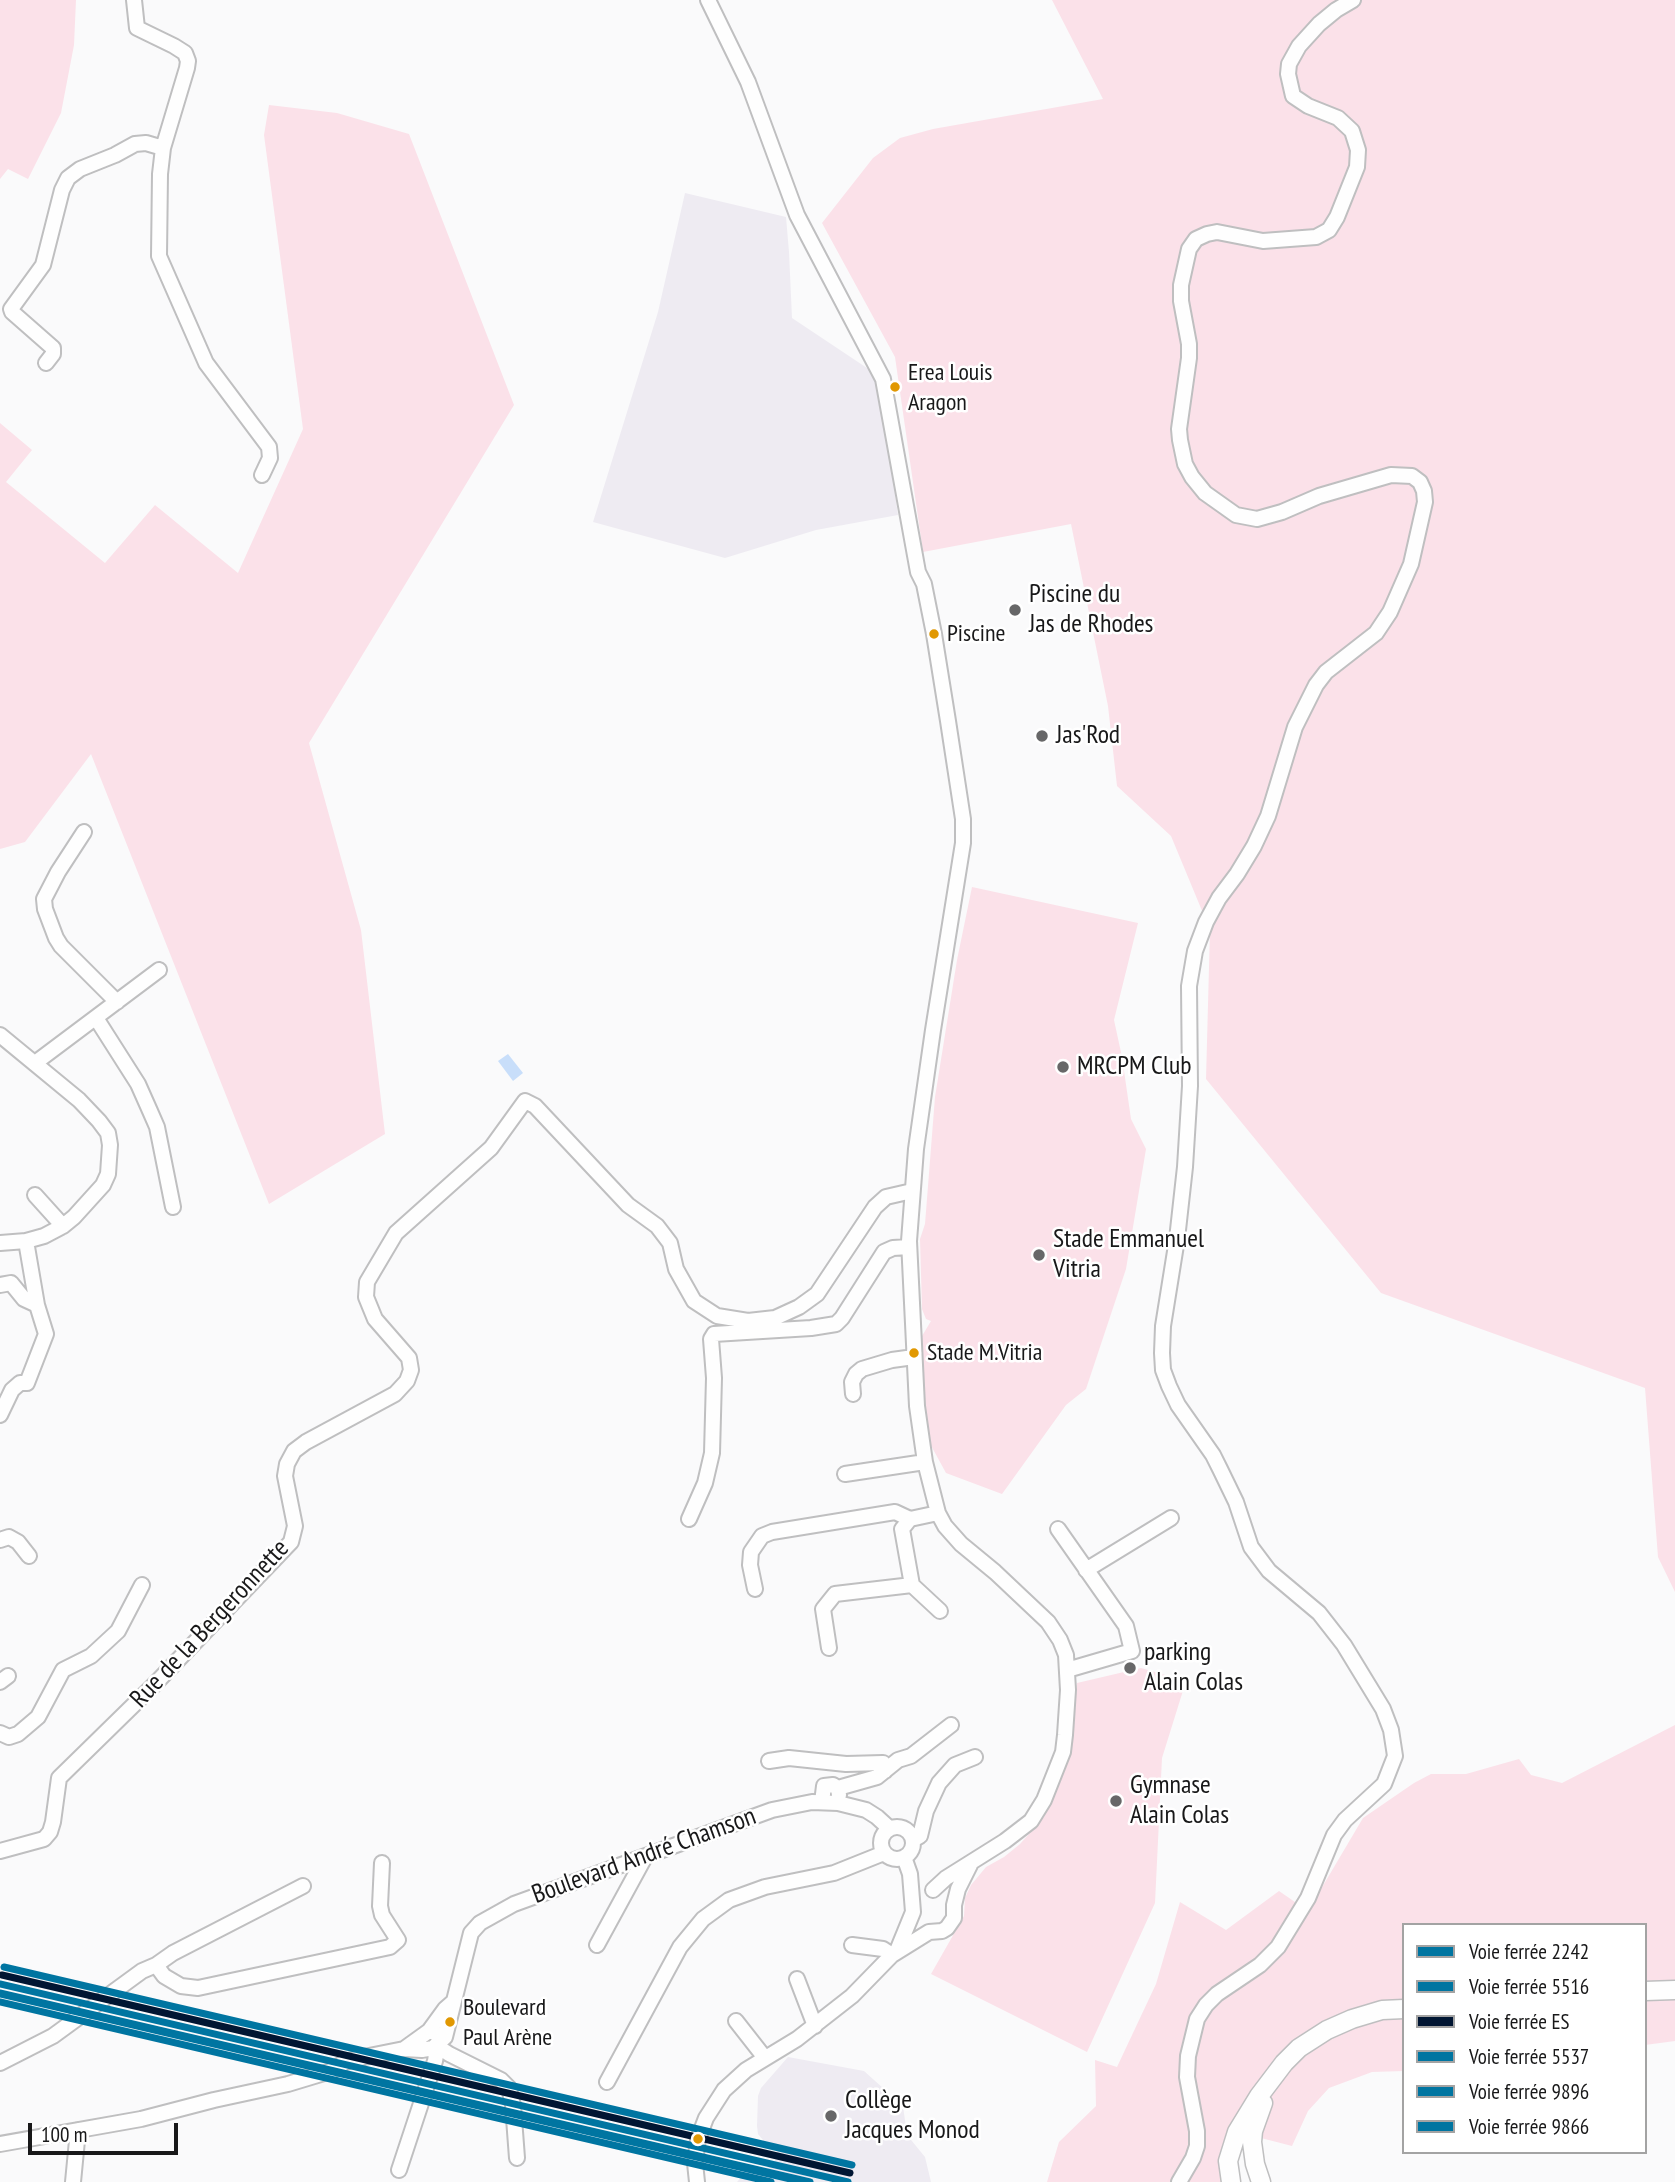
<!DOCTYPE html>
<meta charset="utf-8">
<style>
body{margin:0}
#map{position:relative;width:1675px;height:2182px;overflow:hidden;background:#fafafb;font-family:"PT Sans Narrow",sans-serif}
canvas{display:block}
.legend{position:absolute;left:1402px;top:1923px;width:245px;height:231px;box-sizing:border-box;background:#fff;border:2px solid #a3a3a3;margin:0;padding:9px 12px;list-style:none;font-size:21px;color:#181819}
.legend li{display:flex;align-items:center;gap:14px;height:35px}
.legend b{width:35px;border:2px solid #a3a3a3}
.scale{position:absolute;left:28px;top:2123px;width:150px;height:32px;box-sizing:border-box;border:4px solid #181819;border-top:0;padding-left:9px;font-size:21px;line-height:24px;white-space:nowrap;color:#181819;-webkit-text-stroke:5px #fff;paint-order:stroke}
</style>
<div id="map">
<canvas width="1675" height="2182"></canvas>
<ul class="legend">
<li><b style="height:9px;background:#0075a1"></b>Voie ferrée 2242</li>
<li><b style="height:9px;background:#0075a1"></b>Voie ferrée 5516</li>
<li><b style="height:9px;background:#011633"></b>Voie ferrée ES</li>
<li><b style="height:9px;background:#0075a1"></b>Voie ferrée 5537</li>
<li><b style="height:9px;background:#0075a1"></b>Voie ferrée 9896</li>
<li><b style="height:9px;background:#0075a1"></b>Voie ferrée 9866</li>
</ul>
<div class="scale">100 m</div>
</div>
<script>
const g = document.querySelector('canvas').getContext('2d');
g.lineJoin = 'round';
function paint(path, color) { g.fillStyle = color; g.fill(path, 'evenodd'); }
const poly = rows => new Path2D(rows.map(r => 'M' + r).join(''));
function stroke(path, color, width, dash) { g.strokeStyle = color; g.lineWidth = width; g.lineCap = dash ? 'butt' : 'round'; g.setLineDash(dash || []); g.stroke(path); }
function write(font, color, halo, rows, align = 'center') {
  g.font = font + ' "PT Sans Narrow",sans-serif'; g.lineWidth = 5; g.setLineDash([]); g.textBaseline = 'middle'; g.strokeStyle = halo; g.fillStyle = color; for (const [text, x, y, turn = 0] of rows) {
    g.save(); g.translate(x, y); g.rotate((+turn || 0) * Math.PI / 180); g.textAlign = isNaN(turn) ? turn : align; if (halo) g.strokeText(text, 0, 0); g.fillText(text, 0, 0); g.restore();
  }
}
paint(poly([
 [685,193,786,217,789,252,792,318,879,376,898,515,816,530,725,558,593,522,658,312],
 [788,2057,864,2071,903,2106,907,2135,925,2157,931,2182,737,2182,746,2172,757,2166,765,2169,774,2165,777,2150,762,2147,763,2140,758,2134,757,2126,758,2096,761,2088]
]), '#eeebf2');
paint(poly([
 [0,0,76,0,74,45,61,113,28,179,8,169,0,179],
 [1052,0,1675,0,1675,1592,1658,1557,1645,1388,1381,1293,1206,1079,1210,930,1171,836,1117,786,1108,706,1071,524,923,552,895,357,822,223,873,158,900,138,933,129,1103,99],
 [269,105,337,113,409,134,514,405,309,743,361,930,385,1134,269,1204,91,754,25,842,0,849,0,423,32,450,6,482,105,563,155,505,238,573,303,429,264,135],
 [972,887,1138,923,1114,1020,1122,1057,1131,1119,1146,1149,1126,1269,1086,1389,1066,1405,1002,1494,946,1473,928,1440,920,1374,923,1366,922,1336,931,1321,926,1319,922,1309,920,1239,925,1224,935,1097,957,960],
 [1141,1668,1186,1681,1162,1758,1155,1903,1087,2052,931,1974,964,1916,965,1898,971,1885,986,1867,1004,1857,1020,1844,1044,1817,1071,1750,1077,1683],
 [1675,1725,1675,2041,1645,2045,1645,1925,1404,1925,1404,2071,1372,2072,1329,2088,1308,2111,1292,2146,1234,2131,1228,2182,1047,2182,1059,2142,1096,2106,1095,2060,1117,2067,1156,1984,1180,1902,1226,1930,1279,1891,1308,1911,1363,1818,1414,1783,1431,1774,1466,1774,1519,1759,1531,1775,1562,1783]
]), '#fbe1e9');
paint(poly([
 [508,1054,523,1073,513,1081,498,1061]
]), '#c8defa');
const minor = poly([
 [134,0,137,28,174,46,185,53,188,61,187,68,163,148,160,174,159,256,206,363,269,447,270,458,262,475],
 [708,0,748,82,797,215,883,379,918,572,924,584,934,634,948,721,963,819,963,843,933,1030,916,1149,909,1241,917,1406,925,1462,938,1513,945,1526,961,1544,995,1572,1048,1622,1060,1640,1066,1655,1068,1690,1065,1735,1063,1752,1044,1800,1031,1821,1005,1841,946,1878,933,1890],
 [46,363,53,354,53,348,12,312,11,309,43,265,62,190,68,178,80,169,115,155,135,144,146,143,163,148],
 [84,832,58,872,44,899,45,909,56,938,61,946,117,1002],
 [96,1018,138,1084,150,1111,157,1127,173,1207],
 [0,1035,79,1100,99,1121,108,1133,110,1145,108,1174,103,1185,74,1217,63,1226,44,1236,26,1241,0,1243],
 [35,1063,159,970],
 [35,1195,63,1226],
 [0,1285,11,1283,24,1299,37,1305],
 [853,1394,852,1382,856,1374,862,1369,892,1360,914,1357],
 [0,1415,12,1390,20,1383,27,1383,46,1334,37,1305,26,1241],
 [845,1474,925,1462],
 [938,1513,910,1519,902,1529,912,1585,940,1611],
 [689,1519,705,1483,712,1453,714,1378,711,1339,714,1334,811,1328,836,1324,842,1318,884,1252,893,1248,909,1247],
 [1058,1529,1126,1626,1132,1651,1067,1670],
 [0,1540,9,1537,18,1542,29,1556],
 [1086,1570,1171,1518],
 [755,1589,750,1565,751,1552,762,1536,772,1532,895,1512,910,1519],
 [829,1648,823,1609,835,1594,912,1585],
 [0,1682,8,1676],
 [0,1733,9,1737,18,1734,38,1717,63,1670,91,1656,118,1631,142,1585],
 [769,1761,789,1758,846,1764,883,1763,885,1771],
 [838,1788,877,1777,898,1760,911,1756,951,1725],
 [822,1802,824,1786,833,1785,838,1788,839,1795],
 '881 1843a16 16 0 1 1 32 0a16 16 0 1 1-32 0Z',
 [913,1840,920,1836,926,1811,939,1783,955,1765,975,1757],
 [0,1851,44,1839,50,1832,53,1822,59,1778,154,1685,291,1542,295,1526,285,1476,287,1464,294,1451,306,1442,395,1394,407,1381,411,1370,409,1358,375,1319,366,1297,367,1282,396,1233,491,1148,525,1101,535,1106,628,1205,657,1226,670,1243,676,1269,694,1301,717,1316,748,1321,775,1318,799,1307,817,1294,875,1207,886,1197,912,1191],
 [597,1945,645,1857],
 [852,1945,883,1949,892,1955],
 [897,1951,913,1912,910,1874,904,1857],
 [156,1965,164,1976,181,1986,198,1988,390,1947,398,1940,382,1915,380,1906,382,1863],
 [797,1979,815,2026],
 [736,2021,765,2058],
 [437,2046,449,2054,501,2080,509,2088,513,2105,517,2158],
 [404,2049,429,2031,445,2009,453,2002],
 [0,2063,53,2036,142,1971,156,1965,173,1953,303,1886],
 [607,2082,680,1947,703,1919,729,1900,765,1887,834,1873,884,1853],
 [0,2144,141,2119,214,2100,288,2084,331,2071,345,2062,364,2057,404,2049,422,2050,433,2048,445,2037,471,1933,480,1923,514,1904,772,1810,812,1802,838,1803,866,1810,877,1817,889,1828],
 [399,2170,435,2061,439,2037,435,2033,429,2031],
 [73,2182,78,2130],
 [697,2182,695,2163,698,2139,706,2118,724,2090,746,2070,797,2039,852,1996,892,1955,929,1932,942,1931,947,1928,954,1918,954,1905,958,1889,970,1865],
 [1179,2182,1193,2158,1197,2146,1197,2131,1187,2077,1188,2056,1197,2019,1206,2005,1217,1994,1260,1965,1278,1947,1308,1898,1334,1835,1345,1820,1384,1784,1395,1756,1391,1730,1383,1709,1344,1645,1319,1613,1269,1571,1251,1547,1236,1502,1220,1469,1213,1455,1178,1405,1169,1386,1163,1370,1162,1353,1163,1326,1177,1239,1185,1167,1190,1086,1189,986,1195,951,1206,922,1219,898,1237,874,1254,846,1268,816,1295,727,1316,685,1326,672,1376,633,1390,612,1411,564,1425,502,1424,491,1420,482,1412,476,1391,475,1319,496,1282,512,1257,519,1236,515,1205,493,1192,477,1185,464,1180,440,1179,429,1189,358,1189,344,1181,301,1181,285,1189,249,1196,239,1207,234,1217,232,1263,241,1316,237,1329,230,1337,217,1357,167,1358,150,1352,131,1338,118,1308,106,1293,96,1288,74,1289,64,1299,46,1319,24,1336,10,1353,0]
]);
const major = poly([
 [1645,1991,1675,1990],
 [1231,2182,1228,2161,1237,2132,1259,2096,1284,2063,1299,2048,1327,2030,1352,2019,1382,2010,1404,2009],
 [1261,2182,1255,2164,1252,2142,1253,2131,1263,2103]
]);
stroke(minor, '#bfbfc0', 18);
stroke(major, '#bfbfc0', 21);
stroke(minor, '#fefefe', 14);
stroke(major, '#fefefe', 18);
stroke(poly([
 [0,1984,848,2182]
]), '#0075a1', 7);
stroke(poly([
 [0,1993,810,2182]
]), '#0075a1', 7);
stroke(poly([
 [2,1975,850,2173]
]), '#011633', 7);
stroke(poly([
 [0,1994,803,2182]
]), '#0075a1', 7);
stroke(poly([
 [0,2002,771,2182]
]), '#0075a1', 7);
stroke(poly([
 [4,1967,852,2165]
]), '#0075a1', 7);
for (const [x, y, r, color] of [
 [895,387,6,"#e19802"],
 [1015,610,7,"#676768"],
 [934,634,6,"#e19802"],
 [1042,736,7,"#676768"],
 [1063,1067,7,"#676768"],
 [1039,1255,7,"#676768"],
 [914,1353,6,"#e19802"],
 [1130,1668,7,"#676768"],
 [1116,1801,7,"#676768"],
 [450,2022,6,"#e19802"],
 [831,2116,7,"#676768"],
 [698,2139,6,"#e19802"]
]) { const dot = new Path2D(); dot.arc(x, y, r, 0, 2 * Math.PI); g.fillStyle = color; g.fill(dot); stroke(dot, '#fff', 2.5); }
write('24px', '#181819', '#fff', [
 ["Erea Louis",908,373],
 ["Aragon",908,403],
 ["Piscine",947,634],
 ["Stade M.Vitria",927,1353],
 ["Boulevard",463,2008],
 ["Paul Arène",463,2038]
], 'left');
write('26px', '#181819', '#fff', [
 ["Piscine du",1029,595],
 ["Jas de Rhodes",1029,625],
 ["Jas'Rod",1056,736],
 ["MRCPM Club",1077,1067],
 ["Stade Emmanuel",1053,1240],
 ["Vitria",1053,1270],
 ["parking",1144,1653],
 ["Alain Colas",1144,1683],
 ["Gymnase",1130,1786],
 ["Alain Colas",1130,1816],
 ["Collège",845,2101],
 ["Jacques Monod",845,2131]
], 'left');
write('26px', '#181819', '#fff', [
 ["Rue de la Bergeronnette",210,1624,-47],
 ["Boulevard André Chamson",644,1856,-20]
]);
</script>
